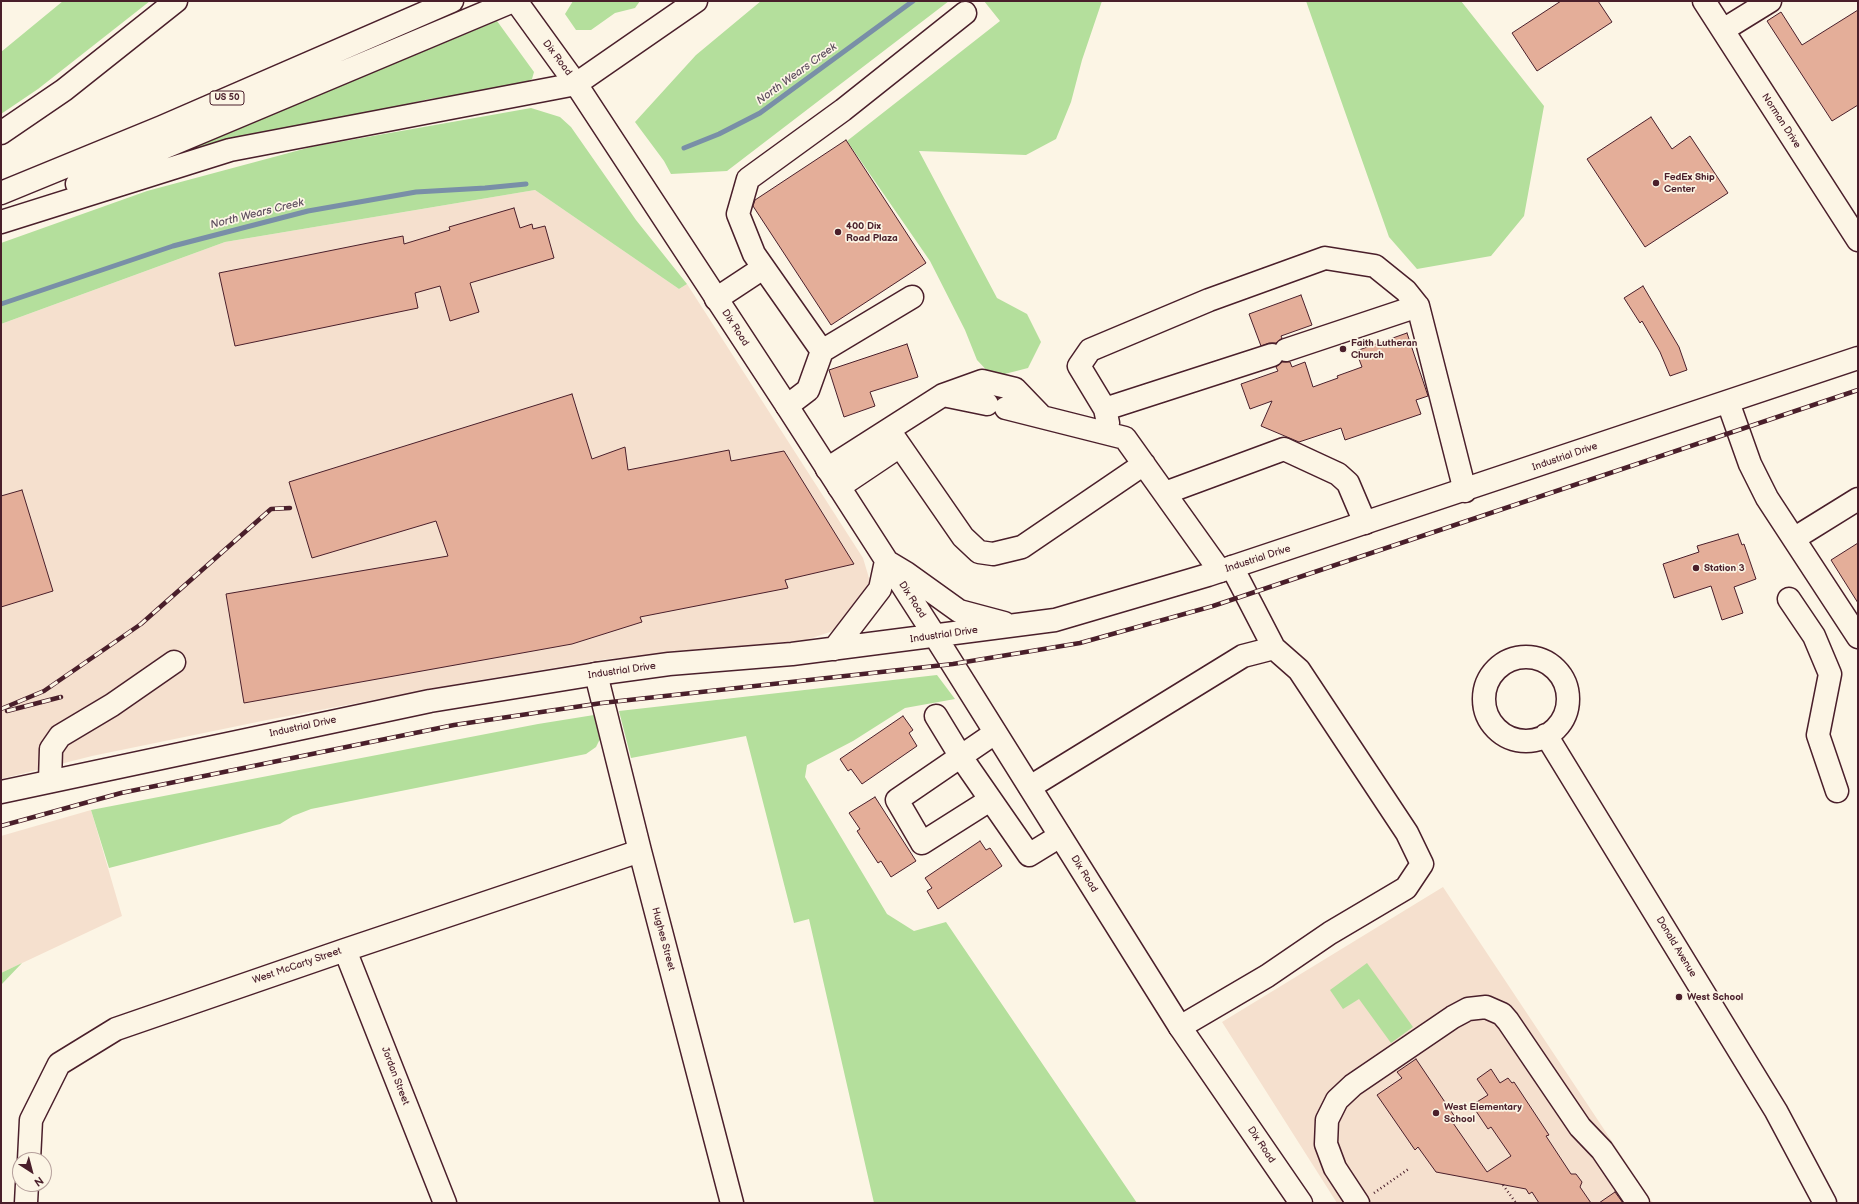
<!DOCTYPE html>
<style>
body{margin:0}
#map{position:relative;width:1859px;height:1204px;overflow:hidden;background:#fcf5e5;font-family:"Balsamiq Sans",sans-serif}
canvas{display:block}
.frame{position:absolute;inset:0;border:2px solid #4a1f2b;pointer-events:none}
.north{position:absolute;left:12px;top:1152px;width:40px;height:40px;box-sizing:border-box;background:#fcf5e5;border:1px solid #b59f9b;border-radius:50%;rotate:144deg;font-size:11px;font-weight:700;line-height:16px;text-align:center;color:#4a1f2b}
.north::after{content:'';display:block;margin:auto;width:14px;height:18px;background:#4a1f2b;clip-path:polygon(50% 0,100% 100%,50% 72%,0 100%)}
</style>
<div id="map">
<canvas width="1859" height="1204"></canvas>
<div class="frame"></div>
<div class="north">N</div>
</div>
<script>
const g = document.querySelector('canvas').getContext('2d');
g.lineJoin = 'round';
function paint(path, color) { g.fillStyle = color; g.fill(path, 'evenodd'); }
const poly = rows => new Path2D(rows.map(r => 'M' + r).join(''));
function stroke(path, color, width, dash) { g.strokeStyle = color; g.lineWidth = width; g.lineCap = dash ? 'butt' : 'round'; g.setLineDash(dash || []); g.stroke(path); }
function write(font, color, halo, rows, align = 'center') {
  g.font = font + ' "Balsamiq Sans",sans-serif'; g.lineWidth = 3.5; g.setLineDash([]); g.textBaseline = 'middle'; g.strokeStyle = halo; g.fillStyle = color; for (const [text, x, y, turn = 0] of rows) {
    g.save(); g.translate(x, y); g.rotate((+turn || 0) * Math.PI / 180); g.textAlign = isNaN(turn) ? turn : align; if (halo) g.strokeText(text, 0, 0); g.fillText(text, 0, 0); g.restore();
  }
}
paint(poly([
 [535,190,679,289,687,284,863,558,869,578,868,593,845,623,830,632,806,640,607,659,474,681,267,720,92,756,1,779,1,324,225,242],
 [91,810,122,916,1,973,1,836],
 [1443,887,1653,1203,1337,1203,1222,1022]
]), '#f5e0ce');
paint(poly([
 [63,1,150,1,38,89,1,114,1,52],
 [573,1,591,2,640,1,635,8,615,13,591,30,576,30,565,14],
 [761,1,949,1,727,171,671,174,664,161,635,122,696,55],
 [984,1,1102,1,1082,60,1071,102,1056,139,1026,155,919,151,997,298,1027,314,1041,342,1028,368,993,377,977,360,965,330,930,261,847,141,1000,21],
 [1306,1,1461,1,1544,106,1524,216,1491,256,1417,269,1389,237],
 [497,21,534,72,532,79,520,87,429,99,246,142,167,163,195,146],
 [531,108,560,117,571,127,636,220,687,284,679,289,535,190,225,242,1,324,1,243,147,191,311,147],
 [937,675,955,699,905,708,853,741,807,765,805,777,887,914,914,931,946,922,1137,1203,874,1203,809,919,794,923,746,736,631,758,619,711],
 [594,715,600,739,596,747,586,754,311,809,293,816,280,824,109,868,91,810,538,724],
 [22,963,1,985,1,973],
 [1367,963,1413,1027,1391,1043,1359,999,1343,1009,1330,990]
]), '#b4df9c');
stroke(poly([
 [684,148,719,134,760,113,913,1],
 [1,304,173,246,308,211,416,192,485,188,526,184]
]), '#798fa7', 5);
const building = poly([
 [1561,1,1598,1,1612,22,1537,71,1512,33,1561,1],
 [1858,10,1858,105,1832,121,1767,21,1781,12,1802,45,1858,10],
 [1651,117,1672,149,1690,136,1728,193,1645,247,1587,159,1651,117],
 [846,140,926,263,831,325,753,206,755,200,846,140],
 [514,208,520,228,532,224,533,229,545,226,554,258,470,283,479,312,450,321,440,286,415,293,418,308,235,346,219,273,403,236,404,244,450,230,449,227,514,208],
 [1643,286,1679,347,1687,370,1670,376,1660,352,1642,321,1640,323,1624,298,1643,286],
 [1301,295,1312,325,1281,336,1282,338,1276,343,1269,343,1261,346,1249,314,1301,295],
 [1407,333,1428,396,1416,400,1421,414,1345,440,1341,428,1299,442,1261,426,1272,401,1250,409,1241,384,1278,371,1276,367,1282,362,1290,362,1292,367,1305,362,1313,387,1338,378,1337,376,1362,367,1356,351,1407,333],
 [907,344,918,377,870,392,875,406,844,417,829,370,907,344],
 [572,394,592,459,625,447,628,470,729,450,731,461,784,451,854,564,785,580,788,588,640,617,642,622,572,644,244,703,226,594,448,556,436,521,312,558,289,482,572,394],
 [22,490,53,591,1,607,1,496,22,490],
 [1738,534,1742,545,1744,544,1756,579,1734,587,1743,613,1722,620,1711,586,1674,598,1663,564,1699,552,1697,546,1738,534],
 [1858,543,1858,603,1831,560,1858,543],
 [903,716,913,730,909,733,917,746,862,784,851,769,848,771,840,759,903,716],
 [875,797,916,861,891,877,881,861,878,863,857,831,860,829,849,813,875,797],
 [980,841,986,850,990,848,1002,866,938,909,927,891,932,888,925,878,980,841],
 [1416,1059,1457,1120,1453,1123,1487,1172,1511,1156,1491,1127,1488,1129,1472,1105,1488,1095,1477,1079,1491,1069,1500,1083,1508,1078,1512,1083,1514,1082,1549,1135,1546,1136,1571,1174,1576,1174,1582,1182,1580,1187,1591,1203,1539,1203,1532,1192,1529,1194,1526,1189,1436,1172,1418,1147,1415,1150,1377,1095,1402,1078,1397,1072,1416,1059],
 [1615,1192,1623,1203,1599,1203,1615,1192]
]);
paint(building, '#e4ae99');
stroke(building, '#4a1f2b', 1);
const minor = poly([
 [1704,1,1858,240],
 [1723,30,1770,1],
 [912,297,822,351,754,254,738,214,748,179,843,110,965,13],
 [716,299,763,268],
 [1418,306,1465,491],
 [943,395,987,404],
 [1728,402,1750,464,1767,498,1858,637],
 [787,406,808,390,822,351],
 [1006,408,1125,438,1220,571],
 [1105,409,1079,366,1090,350,1209,300,1325,258,1375,266,1406,291,1418,306,1286,350],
 [1108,423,1105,409,1272,355],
 [889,430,963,537,979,552,993,554,1022,547,1144,464],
 [827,469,943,395,982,381,1015,389,1041,416],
 [839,487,900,446],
 [1165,493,1284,449,1338,474,1348,483,1365,523],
 [1795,538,1858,499],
 [1232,567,1274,648],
 [1789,599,1814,636,1830,674,1818,735,1837,791],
 '1484 699a42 42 0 1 1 84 0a42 42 0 1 1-84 0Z',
 [596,674,640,851,732,1203],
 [936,716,961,757,1029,855,1060,836],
 [1546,735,1776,1111,1825,1203],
 [50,781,51,749,60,736,112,705,174,662],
 [1030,787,1243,656,1274,648,1299,670,1407,833,1422,864,1406,888,1330,933,1267,976,1180,1027],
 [990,800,922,843,897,800,995,733],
 [345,950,445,1203],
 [29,1160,31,1120,59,1064,116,1029,345,950,640,851],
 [26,1203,27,1184],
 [1358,1203,1335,1168,1326,1144,1327,1120,1337,1100,1353,1085,1453,1017,1468,1009,1486,1007,1502,1014,1508,1021,1580,1127,1602,1150,1638,1203]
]);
const major = poly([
 [516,1,576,84,787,406,935,636,1180,1027,1301,1203],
 [834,649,880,589,886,561,906,573,959,611,1004,623],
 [1,792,430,701,596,674,669,664,792,654,1055,620,1208,575,1858,358]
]);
const highway = poly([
 [1,133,64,90,176,1],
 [77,184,513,1],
 [1,193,162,127,452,1],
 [1,222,230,150,576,84,696,1]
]);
stroke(minor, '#4a1f2b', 25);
stroke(major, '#4a1f2b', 25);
stroke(highway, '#4a1f2b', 25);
stroke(poly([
 [1503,1185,1516,1203],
 [1374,1193,1410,1168]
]), '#4a1f2b', 2.5, [1, 3]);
stroke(minor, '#fcf5e5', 22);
stroke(major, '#fcf5e5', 22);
stroke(highway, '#fcf5e5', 22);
const rail = poly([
 [1,709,44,691,141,624,271,509,290,508],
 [7,711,61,697],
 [1,826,121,793,454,725,602,703,953,664,1080,643,1213,606,1858,390]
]);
stroke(rail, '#4a1f2b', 4.5);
stroke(rail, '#fcf5e5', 3, [9]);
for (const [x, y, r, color] of [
 [1656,183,4,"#4a1f2b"],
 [838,232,4,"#4a1f2b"],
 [1343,349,4,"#4a1f2b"],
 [1696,568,4,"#4a1f2b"],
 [1679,997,4,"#4a1f2b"],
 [1436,1113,4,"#4a1f2b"]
]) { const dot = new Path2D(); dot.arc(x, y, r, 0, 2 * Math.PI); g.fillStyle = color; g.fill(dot); stroke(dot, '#fcf5e5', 1.5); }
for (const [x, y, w] of [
 [227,98,34]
]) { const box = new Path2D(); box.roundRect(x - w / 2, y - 7, w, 14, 3); g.fillStyle = '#fcf5e5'; g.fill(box); stroke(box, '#4a1f2b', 1); }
write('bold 9px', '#4a1f2b', null, [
 ["US 50",227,98]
]);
write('10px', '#4a1f2b', '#fcf5e5', [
 ["Dix Road",557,58,53],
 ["Norman Drive",1781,121,57],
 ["Dix Road",735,328,57],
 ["Industrial Drive",1565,457,-19],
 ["Industrial Drive",1258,559,-18],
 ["Dix Road",912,600,57],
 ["Industrial Drive",944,635,-8],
 ["Industrial Drive",622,671,-8],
 ["Industrial Drive",303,727,-12],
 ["Dix Road",1084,874,58],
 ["Hughes Street",663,939,75],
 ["Donald Avenue",1676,947,59],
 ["West McCarty Street",297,966,-19],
 ["Jordan Street",395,1076,69],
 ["Dix Road",1261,1145,56]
]);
write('bold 10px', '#4a1f2b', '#fcf5e5', [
 ["FedEx Ship",1664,177],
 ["Center",1664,189],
 ["400 Dix",846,226],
 ["Road Plaza",846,238],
 ["Faith Lutheran",1351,343],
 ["Church",1351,355],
 ["Station 3",1704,568],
 ["West School",1687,997],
 ["West Elementary",1444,1107],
 ["School",1444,1119]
], 'left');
write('italic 11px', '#5e4e5f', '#fcf5e5', [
 ["North Wears Creek",797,74,-36],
 ["North Wears Creek",257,214,-14]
]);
</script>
